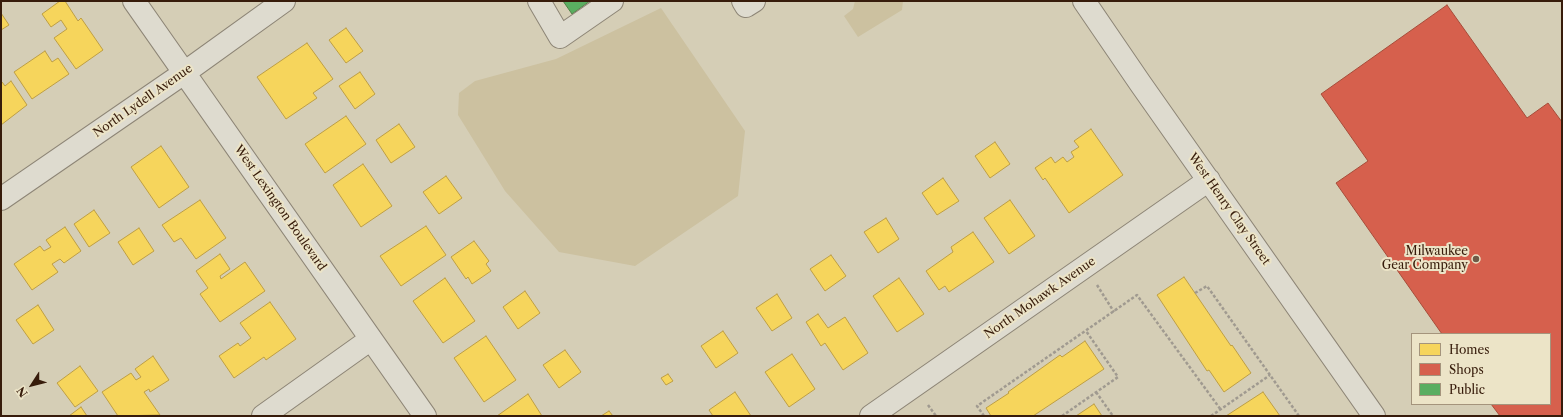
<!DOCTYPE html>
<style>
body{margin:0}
#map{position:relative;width:1563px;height:417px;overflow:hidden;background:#d5ceb6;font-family:"Libre Caslon Text",serif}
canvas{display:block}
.frame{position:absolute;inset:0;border:2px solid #371c0b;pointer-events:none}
.legend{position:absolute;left:1411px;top:333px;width:140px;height:72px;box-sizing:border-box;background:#ece4c7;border:1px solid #a4947c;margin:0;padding:5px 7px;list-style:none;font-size:12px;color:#371c0b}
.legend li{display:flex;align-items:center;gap:8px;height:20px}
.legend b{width:20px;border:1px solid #a4947c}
.north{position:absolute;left:12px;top:365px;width:40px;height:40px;-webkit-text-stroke:3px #ece4c7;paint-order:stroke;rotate:234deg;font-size:11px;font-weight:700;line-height:16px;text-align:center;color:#371c0b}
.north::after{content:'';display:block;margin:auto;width:14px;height:18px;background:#371c0b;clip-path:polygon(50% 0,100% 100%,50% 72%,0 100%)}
</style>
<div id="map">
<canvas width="1563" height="417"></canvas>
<div class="frame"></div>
<ul class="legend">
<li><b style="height:11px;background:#f6d55c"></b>Homes</li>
<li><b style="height:11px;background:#d6604d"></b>Shops</li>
<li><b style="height:11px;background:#5aae61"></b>Public</li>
</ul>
<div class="north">N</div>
</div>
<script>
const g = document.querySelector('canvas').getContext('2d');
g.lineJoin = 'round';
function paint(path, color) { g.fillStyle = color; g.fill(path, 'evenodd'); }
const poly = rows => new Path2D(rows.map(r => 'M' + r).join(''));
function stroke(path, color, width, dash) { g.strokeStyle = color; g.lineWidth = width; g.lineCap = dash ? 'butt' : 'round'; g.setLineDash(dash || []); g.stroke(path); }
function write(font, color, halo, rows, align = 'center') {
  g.font = font + ' "Libre Caslon Text",serif'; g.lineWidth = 4; g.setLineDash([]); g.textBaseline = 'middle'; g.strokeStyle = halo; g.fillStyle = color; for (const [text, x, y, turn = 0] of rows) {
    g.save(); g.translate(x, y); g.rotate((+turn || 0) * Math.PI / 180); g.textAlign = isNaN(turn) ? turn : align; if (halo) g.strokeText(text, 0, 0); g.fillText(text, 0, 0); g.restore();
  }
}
paint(poly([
 [855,1,903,1,902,10,858,37,844,16,853,9],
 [661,8,745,131,738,196,635,266,559,252,505,191,458,115,459,93,475,81,556,59]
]), '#ccc1a0');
const homes = poly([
 [60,1,65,1,78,21,81,18,103,50,76,69,54,38,67,29,61,20,51,27,42,14,60,1],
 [1,13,9,25,1,30,1,13],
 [346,28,363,51,346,63,329,40,346,28],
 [307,43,333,79,313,93,317,98,286,119,257,77,307,43],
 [45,51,52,62,58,58,69,74,32,99,14,72,45,51],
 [360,72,375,94,355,109,339,86,360,72],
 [11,81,27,105,1,125,1,83,2,82,5,86,11,81],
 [346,116,366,144,325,173,305,144,346,116],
 [399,124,415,147,391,163,376,140,399,124],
 [1091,129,1123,175,1069,213,1045,178,1043,180,1035,168,1051,157,1055,163,1063,157,1067,162,1074,157,1071,152,1079,147,1074,141,1091,129],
 [995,142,1010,164,990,178,975,156,995,142],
 [161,146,189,187,159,208,131,167,161,146],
 [363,164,392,206,361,227,333,185,363,164],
 [446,176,462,198,439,214,423,192,446,176],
 [943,178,959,201,937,215,922,193,943,178],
 [200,200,226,238,196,259,181,238,174,242,162,225,200,200],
 [1010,200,1035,236,1009,254,984,218,1010,200],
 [94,210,110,233,89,247,74,224,94,210],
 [886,218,899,239,878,253,864,232,886,218],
 [426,226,446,255,401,286,380,256,426,226],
 [65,227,81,251,64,263,60,259,52,264,58,272,32,290,14,264,40,246,44,251,51,247,46,240,65,227],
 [139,228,154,251,133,265,118,242,139,228],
 [973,232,994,262,949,292,945,286,939,290,926,271,953,252,951,247,973,232],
 [474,241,489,261,486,264,491,271,472,284,468,277,466,279,451,257,474,241],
 [220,254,230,269,220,276,221,279,245,262,265,291,220,322,200,294,208,288,196,271,220,254],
 [831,255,846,276,825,291,810,269,831,255],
 [1184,277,1231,346,1232,345,1251,373,1224,392,1209,370,1207,371,1157,295,1184,277],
 [445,278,475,321,443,343,413,301,445,278],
 [899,278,924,314,897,332,873,296,899,278],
 [525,291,540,313,518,329,503,307,525,291],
 [777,294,792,318,772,331,756,308,777,294],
 [270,302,296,339,266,360,264,357,234,378,219,356,238,343,240,346,251,338,240,323,270,302],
 [38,305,54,330,33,344,16,320,38,305],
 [818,314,828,328,845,317,868,353,843,370,825,343,821,346,806,322,818,314],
 [723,331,738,353,716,368,701,346,723,331],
 [486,336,516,380,484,402,454,358,486,336],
 [1085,341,1104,369,1033,416,991,416,986,408,1009,393,1008,392,1060,355,1062,357,1085,341],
 [565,350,581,372,559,388,543,365,565,350],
 [792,354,815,389,789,407,765,372,792,354],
 [153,356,169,380,150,392,149,389,144,392,160,415,118,416,102,392,131,373,136,380,141,377,135,369,153,356],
 [80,366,98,391,75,407,57,383,80,366],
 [668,374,673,381,666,385,661,378,668,374],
 [735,392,751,416,713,416,709,410,735,392],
 [1263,392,1280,416,1226,416,1263,392],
 [528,394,542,416,497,416,528,394],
 [1094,404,1102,416,1076,416,1094,404],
 [81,407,87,416,69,416,81,407],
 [609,411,613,416,601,416,609,411]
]);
paint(homes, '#f6d55c');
stroke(homes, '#bd9e44', 1);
const shops = poly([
 [1447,5,1527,118,1548,103,1562,122,1562,416,1500,416,1491,404,1550,404,1550,334,1442,334,1336,183,1368,161,1321,94,1447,5]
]);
paint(shops, '#d6604d');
stroke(shops, '#a64c39', 1);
const public = poly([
 [563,1,590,1,572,14,563,1]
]);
paint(public, '#5aae61');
stroke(public, '#508247', 1);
const minor = poly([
 [134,1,425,416],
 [539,1,560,37,612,1],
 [743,1,746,6,754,1],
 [1084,1,1140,83,1374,416],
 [1,199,184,73,284,1],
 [263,416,371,339],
 [871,416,1209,180]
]);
stroke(minor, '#8d8576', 24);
stroke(poly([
 [1097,285,1114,312],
 [1195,293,1207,286,1299,416],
 [1096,392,1113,416],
 [928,405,936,416],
 [984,416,977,406,1137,295,1221,410],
 [1062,416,1118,377,1086,331],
 [1211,416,1270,375]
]), '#a09a90', 2.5, [3, 2]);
stroke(minor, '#dedbcf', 22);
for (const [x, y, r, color] of [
 [1476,259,4,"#6e5a47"]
]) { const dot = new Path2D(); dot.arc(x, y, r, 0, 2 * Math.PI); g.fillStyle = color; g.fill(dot); stroke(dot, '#ece4c7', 1.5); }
write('12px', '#371c0b', '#ece4c7', [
 ["North Lydell Avenue",143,101,-35],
 ["West Lexington Boulevard",280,208,55],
 ["West Henry Clay Street",1229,209,55],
 ["North Mohawk Avenue",1040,298,-35]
]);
write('12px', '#371c0b', '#ece4c7', [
 ["Milwaukee",1468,252],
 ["Gear Company",1468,266]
], 'right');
</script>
